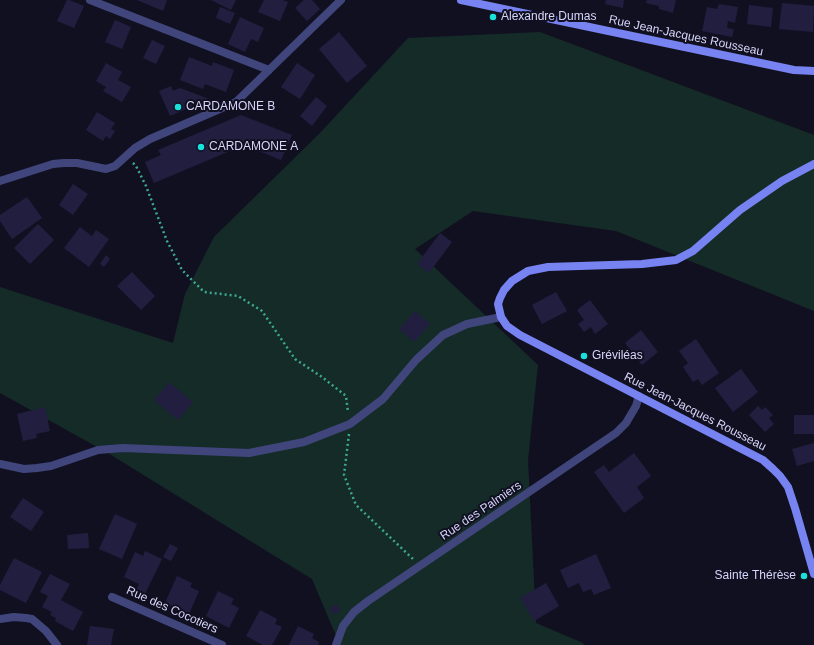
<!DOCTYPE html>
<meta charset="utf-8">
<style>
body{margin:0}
canvas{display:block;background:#111021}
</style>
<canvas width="814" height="645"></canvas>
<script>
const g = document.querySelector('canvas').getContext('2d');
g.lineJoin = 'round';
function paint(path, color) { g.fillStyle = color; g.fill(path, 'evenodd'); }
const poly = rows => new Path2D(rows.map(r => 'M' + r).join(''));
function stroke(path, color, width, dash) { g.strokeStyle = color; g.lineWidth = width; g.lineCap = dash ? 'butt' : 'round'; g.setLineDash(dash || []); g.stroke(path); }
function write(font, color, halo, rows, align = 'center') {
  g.font = font + ' Helvetica,sans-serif'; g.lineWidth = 4; g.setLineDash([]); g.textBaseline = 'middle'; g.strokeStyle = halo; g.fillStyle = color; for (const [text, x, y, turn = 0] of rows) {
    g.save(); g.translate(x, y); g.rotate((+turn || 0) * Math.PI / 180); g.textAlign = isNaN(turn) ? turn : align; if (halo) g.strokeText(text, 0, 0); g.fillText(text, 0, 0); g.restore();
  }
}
paint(poly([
 [540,32,814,135,814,311,616,231,473,211,415,249,538,365,528,460,536,623,583,643,584,645,340,645,312,579,108,453,0,393,0,287,173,343,185,294,214,237,320,133,408,38]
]), '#142b27');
paint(poly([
 [67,0,69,0,84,6,74,28,57,21],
 [137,0,167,0,163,11],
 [211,0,236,0,231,10],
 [264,0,282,0,288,2,280,21,258,12],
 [304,0,312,0,320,9,307,21,295,8],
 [606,0,624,0,623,8,605,4],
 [647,0,676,0,673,13,659,9,659,6,646,3],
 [782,3,814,6,813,32,779,29],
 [719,4,738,7,735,23,728,21,727,28,734,29,732,37,702,31,707,7,717,9],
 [749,5,773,8,771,27,747,24],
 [220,7,235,13,230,24,216,18],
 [240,17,264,28,258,42,251,39,245,52,228,44],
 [115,20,131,27,122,49,105,42],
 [339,32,367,66,347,83,319,49],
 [152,40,165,46,156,64,143,58],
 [189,57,212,66,213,62,234,70,226,92,205,84,203,89,180,80],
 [106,63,122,72,118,80,131,87,122,102,103,91,106,87,96,81],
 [297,63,315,75,300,99,281,87],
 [171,86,173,91,180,88,209,99,170,116,159,91],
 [316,97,327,106,312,126,300,116],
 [97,112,115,123,111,129,115,131,110,139,106,136,103,141,86,130],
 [241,115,292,135,281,160,244,145,154,183,145,162,161,155,158,150],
 [73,184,88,194,73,215,59,205],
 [27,197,42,218,12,239,0,221,0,215],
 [38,224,54,240,30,264,14,248],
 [80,227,92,236,96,230,109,239,89,267,64,248],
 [440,233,452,242,429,273,417,264],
 [106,255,110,259,104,267,100,264],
 [132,272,155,296,141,310,117,286],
 [556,292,567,311,542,324,532,305],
 [590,300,608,324,595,334,591,327,584,332,578,324,584,320,577,310],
 [415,311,430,324,414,342,399,329],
 [641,330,658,352,642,365,625,343],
 [696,339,719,373,702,385,698,379,693,382,683,367,688,363,679,351],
 [741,369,758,392,733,412,715,388],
 [169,382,193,402,178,420,154,400],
 [758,406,762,410,765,407,773,415,769,418,774,424,765,432,749,415],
 [45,407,50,431,36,434,37,438,23,441,17,414],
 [794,415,814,415,814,434,794,434],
 [814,443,814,461,797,466,792,449],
 [634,453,651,476,637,487,644,498,624,513,594,472,604,465,609,472],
 [23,498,44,512,31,531,10,517],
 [115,514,137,524,122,559,99,549],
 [88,533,89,548,68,549,67,535],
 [170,544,178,548,171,561,163,557],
 [145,551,162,559,142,600,133,596,139,584,124,577,135,552,143,556],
 [596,554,611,588,594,595,591,589,583,592,579,583,568,588,560,570],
 [14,558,42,572,26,603,0,590,0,585],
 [50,574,70,584,61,600,83,612,73,631,55,621,56,618,50,615,52,612,42,607,48,596,40,592],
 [177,576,192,583,190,587,199,591,189,614,165,603],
 [546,583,559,606,534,621,520,598],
 [218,591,234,599,231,604,239,608,229,628,206,616],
 [336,604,341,610,334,615,329,609],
 [260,610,277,619,275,624,282,627,272,645,263,645,246,636],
 [90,626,114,629,111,645,87,645],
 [298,626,314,634,312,638,319,642,318,645,289,645]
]), '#211e40');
stroke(poly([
 [133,163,136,166,146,186,167,241,182,270,204,292,238,296,262,311,295,359,322,377,346,396,348,412],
 [349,434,344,475,356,505,413,559]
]), '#3ca894', 2.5, [2, 3]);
stroke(poly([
 [90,0,269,70],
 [0,181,53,164,64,163,77,163,106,169,115,166,135,148,150,139,236,102,269,70,341,0],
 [0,464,24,469,37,468,51,466,98,450,110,449,123,448,249,453,304,442,350,424,383,399,416,360,443,335,467,324,501,317],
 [112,597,222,645],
 [0,619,14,617,26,618,32,619,46,631,57,645],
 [336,645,343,626,354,612,368,601,616,433,626,423,636,406,639,396]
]), '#40467b', 8);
stroke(poly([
 [461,0,794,70,814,71],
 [814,164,782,181,740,210,693,251,676,260,642,264,548,267,528,271,512,281,504,290,500,298,498,304,501,317,507,326,520,335,763,460,773,469,780,476,788,487,795,508,814,574]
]), '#7783f0', 8);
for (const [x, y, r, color] of [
 [493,17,4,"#19e2dd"],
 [178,107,4,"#19e2dd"],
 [201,147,4,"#19e2dd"],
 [584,356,4,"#19e2dd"],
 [804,576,4,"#19e2dd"]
]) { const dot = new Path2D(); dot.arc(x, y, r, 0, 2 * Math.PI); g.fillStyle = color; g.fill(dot); stroke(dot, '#111021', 1.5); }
write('12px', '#d5d6fa', '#111021', [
 ["Alexandre Dumas",501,17],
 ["CARDAMONE B",186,107],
 ["CARDAMONE A",209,147],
 ["Gréviléas",592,356],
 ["Sainte Thérèse",796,576,"right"]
], 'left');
write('12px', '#d5d6fa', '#111021', [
 ["Rue Jean-Jacques Rousseau",686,36,12],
 ["Rue Jean-Jacques Rousseau",695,412,27],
 ["Rue des Palmiers",481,511,-34],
 ["Rue des Cocotiers",172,610,24]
]);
</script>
